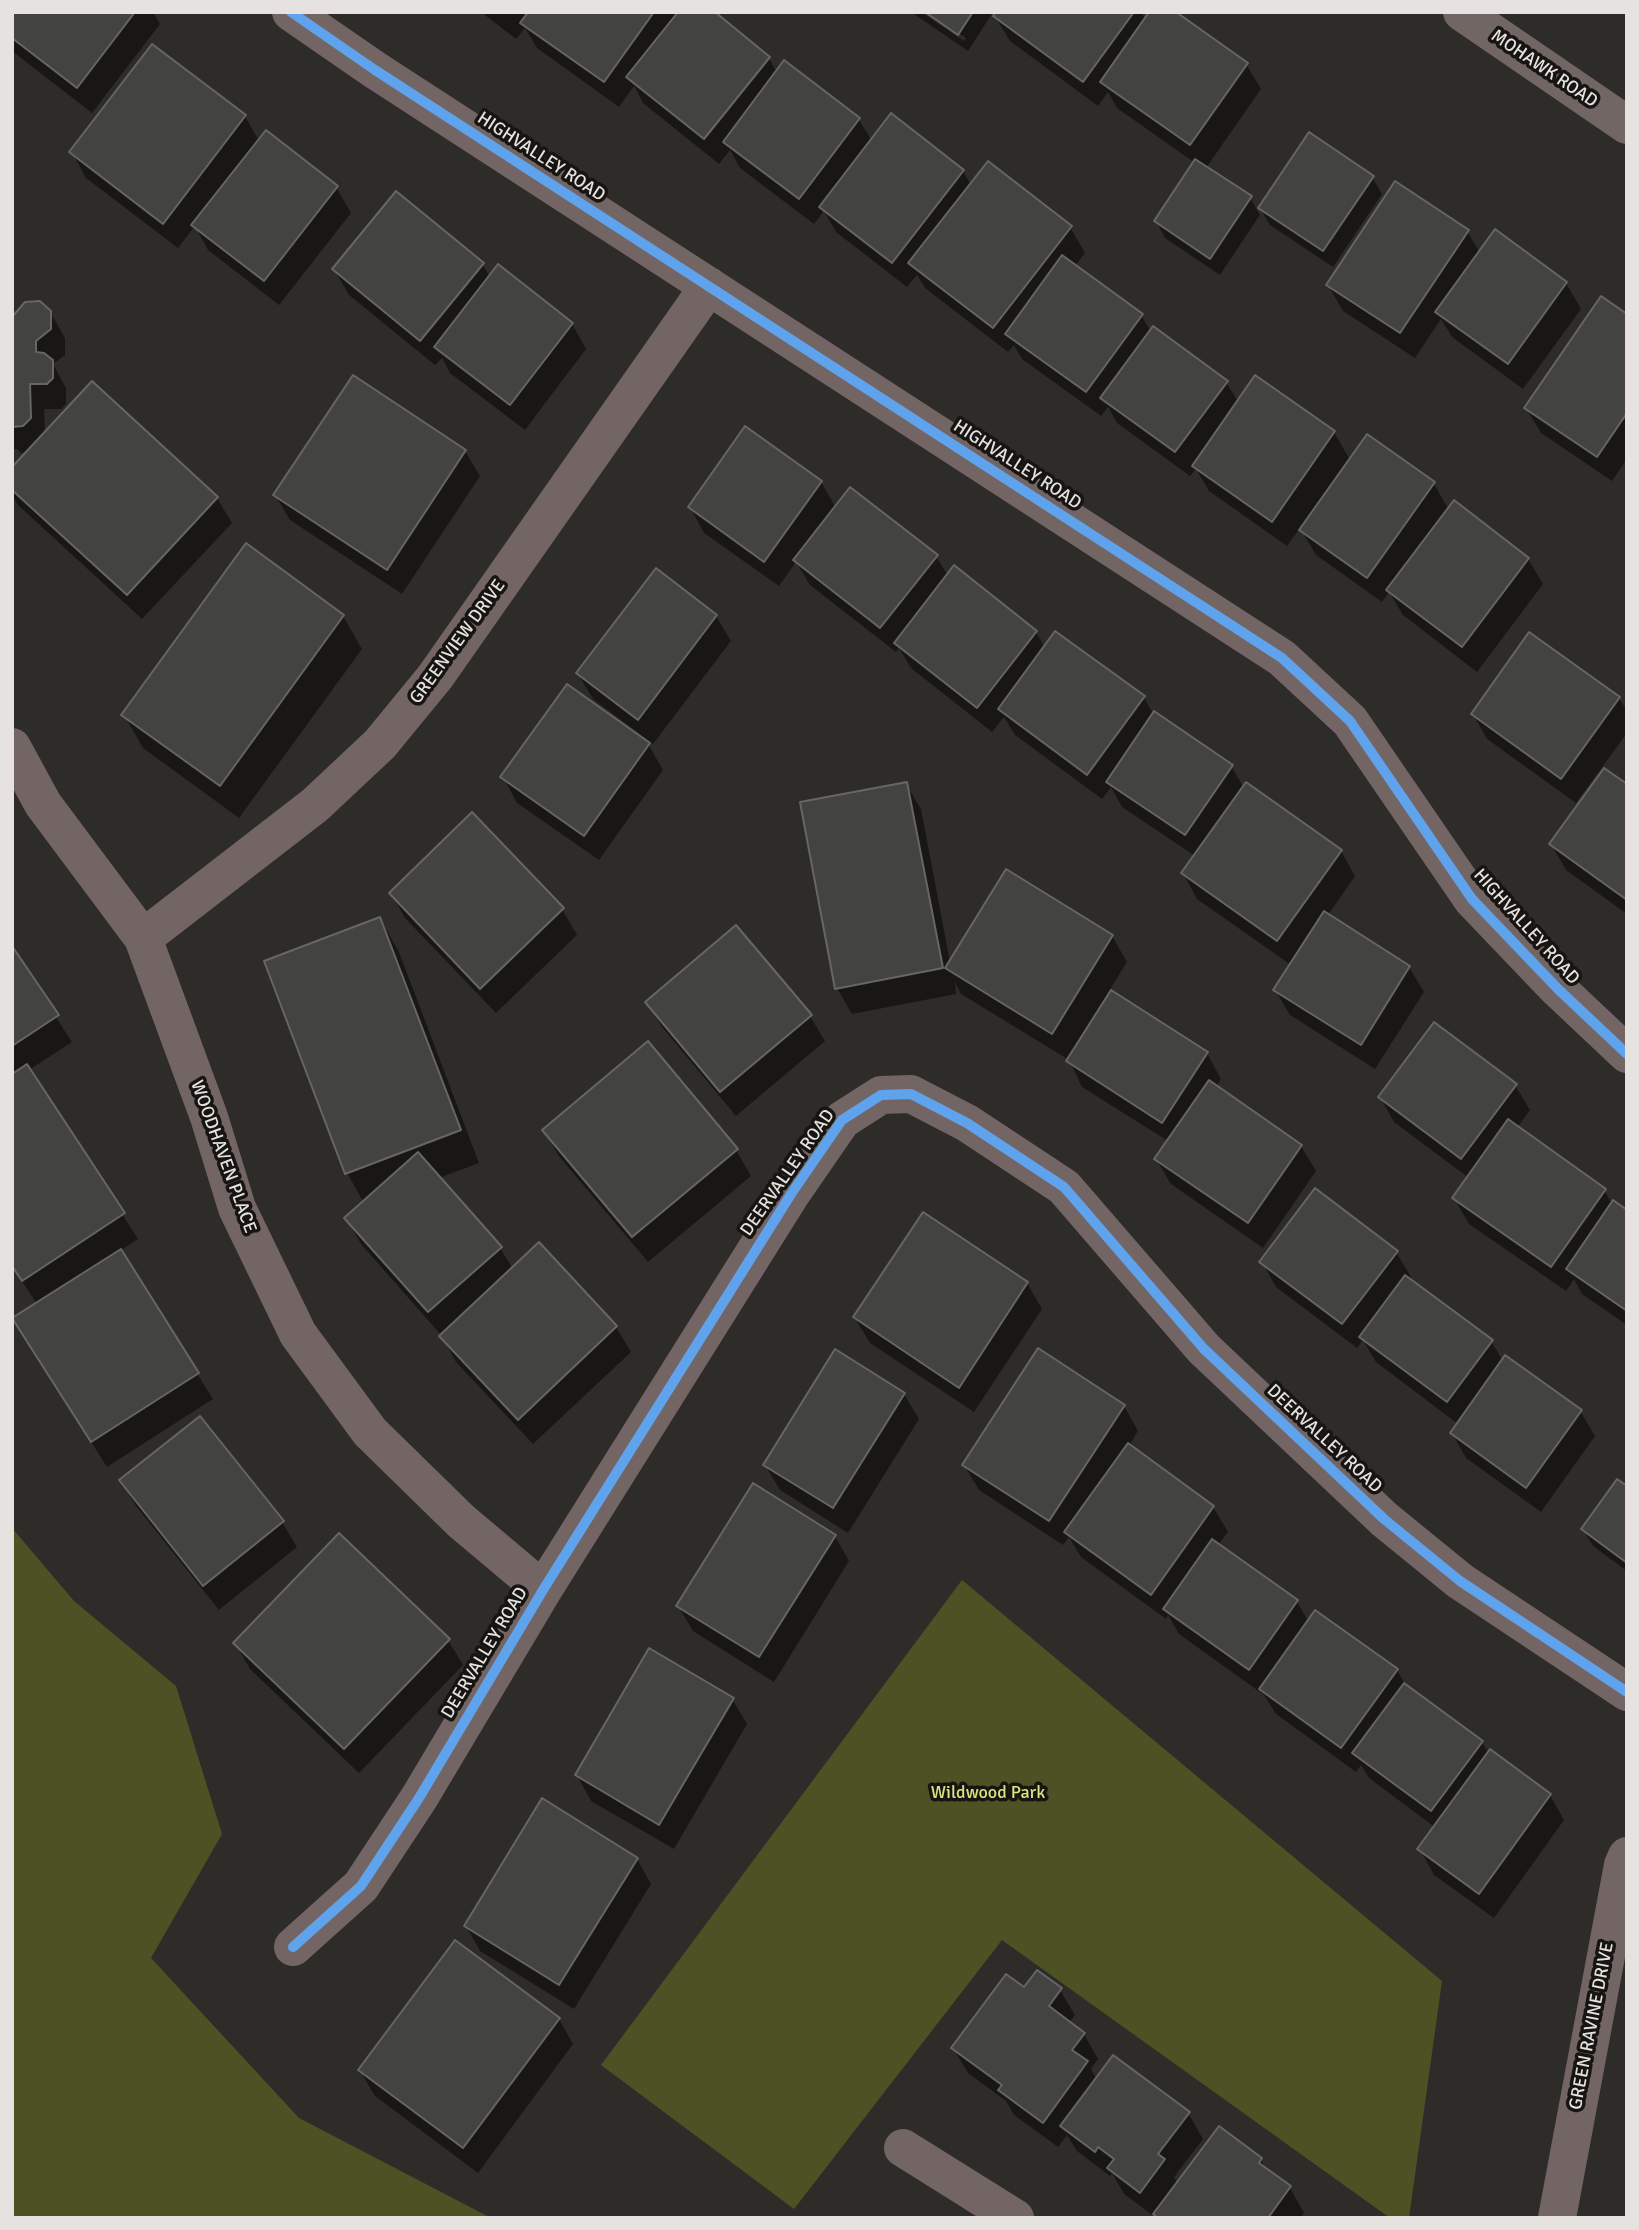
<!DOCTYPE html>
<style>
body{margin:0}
#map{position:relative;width:1639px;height:2230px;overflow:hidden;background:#2e2c29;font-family:Signika,sans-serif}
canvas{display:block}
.frame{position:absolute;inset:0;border:14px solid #e6e2df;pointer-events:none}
</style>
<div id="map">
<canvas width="1639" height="2230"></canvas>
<div class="frame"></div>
</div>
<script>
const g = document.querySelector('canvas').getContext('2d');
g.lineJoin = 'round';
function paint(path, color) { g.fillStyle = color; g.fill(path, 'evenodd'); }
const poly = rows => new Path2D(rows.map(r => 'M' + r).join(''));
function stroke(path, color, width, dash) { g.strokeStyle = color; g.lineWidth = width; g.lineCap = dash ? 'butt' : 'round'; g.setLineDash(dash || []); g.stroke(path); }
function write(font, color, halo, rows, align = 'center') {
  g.font = font + ' Signika,sans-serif'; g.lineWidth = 7; g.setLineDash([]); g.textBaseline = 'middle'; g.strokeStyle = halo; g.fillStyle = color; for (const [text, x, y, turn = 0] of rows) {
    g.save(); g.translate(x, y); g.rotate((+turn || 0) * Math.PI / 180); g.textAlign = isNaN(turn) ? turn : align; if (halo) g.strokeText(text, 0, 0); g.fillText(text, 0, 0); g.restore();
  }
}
paint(poly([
 [12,1528,74,1601,176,1686,222,1834,151,1958,299,2118,491,2218,12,2218],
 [962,1580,1442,1981,1409,2218,1390,2218,1002,1940,794,2209,601,2065]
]), '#4d5225');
paint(poly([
 [12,12,153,12,160,24,92,113,12,51],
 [481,12,712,12,769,58,777,73,785,63,859,120,872,141,963,171,971,185,1070,227,1085,253,1075,266,1141,315,1151,332,1226,382,1239,403,1334,432,1350,460,1434,484,1449,510,1528,559,1543,584,1477,672,1403,615,1389,592,1382,602,1316,555,1300,528,1287,546,1209,491,1196,469,1190,476,1117,423,1108,407,1101,416,1022,359,1014,345,1008,352,925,288,917,275,907,287,836,232,824,211,814,224,740,168,730,150,719,164,643,103,634,86,619,107,537,48,525,28,516,39],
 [911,12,921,12,964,41,966,38,928,12,993,12,968,51],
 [998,12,1141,12,1146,20,1246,64,1261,89,1206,168,1250,198,1260,215,1220,275,1165,238,1156,221,1195,163,1117,108,1108,92,1098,106,1010,41,995,16],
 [245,116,259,141,336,187,351,213,279,305,208,250,195,226,178,248,86,178,72,152],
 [1372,177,1382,194,1333,267,1270,225,1260,208],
 [1467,231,1480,253,1495,232,1566,283,1581,309,1523,389,1452,337,1441,319,1415,358,1343,311,1328,285],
 [482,264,490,277,572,324,586,349,525,430,450,373,442,358,435,365,349,295,334,269],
 [50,312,65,338,65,355,53,364,66,388,66,404,61,409,44,409,45,435,217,498,232,523,142,619,18,505,12,496,12,470,29,452,21,453,17,449,12,449,12,319],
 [1627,316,1627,459,1612,481,1541,433,1526,408],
 [465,451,480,476,402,594,290,520,275,495],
 [821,482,836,508,936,556,948,576,1036,632,1045,648,1144,698,1154,715,1231,766,1244,788,1341,851,1355,876,1328,915,1409,967,1424,992,1375,1069,1290,1015,1275,990,1291,965,1197,899,1183,873,1195,856,1122,807,1111,787,1102,799,1015,735,1004,717,992,732,911,668,899,648,896,652,810,585,796,562,779,586,704,533,690,507],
 [343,616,362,649,239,818,143,748,124,715],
 [716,616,731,641,653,744,593,699,578,674],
 [1619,698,1627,711,1627,733,1576,803,1487,739,1473,714],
 [647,742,663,770,599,860,517,803,503,777],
 [906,784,921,809,950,962,1112,936,1127,962,1109,991,1207,1053,1221,1079,1216,1087,1301,1146,1316,1171,1263,1248,1171,1184,1156,1159,1168,1141,1082,1087,1069,1060,961,994,955,982,956,994,852,1014,837,988],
 [1627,787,1627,914,1566,870,1551,844],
 [391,893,562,909,577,935,496,1013,405,918],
 [380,919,399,952,479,1163,439,1178,500,1248,513,1269,616,1327,631,1352,533,1444,456,1362,442,1336,361,1244,346,1218,364,1203,347,1173],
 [12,949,72,1042,29,1070,138,1239,120,1251,213,1399,107,1467,29,1344,37,1304,12,1266],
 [647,1002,810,1016,825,1041,736,1116,662,1027],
 [1515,1085,1530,1110,1517,1128,1604,1190,1612,1204,1627,1212,1627,1325,1582,1294,1574,1279,1566,1291,1469,1224,1454,1198,1469,1178,1394,1122,1380,1097],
 [544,1130,736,1150,751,1176,648,1262,558,1155],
 [923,1214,1027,1283,1042,1309,974,1412,870,1343,855,1318],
 [1396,1252,1411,1277,1409,1280,1491,1341,1503,1361,1580,1411,1595,1436,1541,1512,1466,1458,1452,1433,1458,1424,1376,1362,1363,1340,1357,1348,1276,1287,1262,1262],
 [904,1394,919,1419,848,1533,780,1490,765,1465],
 [1124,1406,1138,1431,1129,1446,1213,1507,1228,1532,1218,1545,1297,1602,1309,1622,1397,1670,1406,1686,1482,1742,1489,1754,1550,1795,1564,1820,1494,1918,1434,1875,1420,1849,1436,1828,1369,1778,1361,1765,1356,1772,1276,1714,1264,1695,1179,1634,1168,1615,1166,1619,1081,1557,1069,1537,1063,1545,979,1490,964,1465],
 [121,1481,282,1522,297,1547,219,1610,136,1506],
 [1627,1488,1627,1571,1593,1546,1583,1529],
 [835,1536,849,1561,774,1682,693,1631,678,1606],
 [448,1640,463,1665,359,1773,250,1669,235,1643],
 [732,1699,747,1724,674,1849,591,1801,577,1775],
 [637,1859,651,1884,574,2009,480,1951,466,1926],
 [1025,1990,1060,1990,1075,2015,1069,2023,1084,2034,1098,2059,1091,2069,1097,2080,1188,2113,1203,2139,1174,2177,1178,2184,1261,2160,1267,2171,1290,2188,1304,2213,1301,2218,1155,2217,1124,2194,1112,2173,1110,2176,1077,2151,1067,2135,1058,2147,1014,2115,1006,2101,968,2073,953,2048],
 [559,2019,573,2044,478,2173,375,2096,360,2071]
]), '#0007');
const building = poly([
 [12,12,135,12,77,88,12,38,12,12],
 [528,12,654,12,604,82,520,23,528,12],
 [678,12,715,12,770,57,704,139,626,77,678,12],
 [925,12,973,12,958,35,925,12],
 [996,12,1134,12,1083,82,993,16,996,12],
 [1149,12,1176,12,1248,63,1190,145,1100,82,1149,12],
 [152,44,246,115,163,224,69,152,152,44],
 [784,60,860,118,799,199,723,142,784,60],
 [891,113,964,170,892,263,819,207,891,113],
 [266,130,338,186,264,281,191,225,266,130],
 [1309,132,1374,176,1323,251,1258,208,1309,132],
 [1195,159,1252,196,1210,259,1154,221,1195,159],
 [988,161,1072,226,993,328,908,263,988,161],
 [1395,181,1469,230,1400,333,1326,285,1395,181],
 [396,191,484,263,420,341,332,269,396,191],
 [1495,229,1567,282,1508,364,1435,312,1495,229],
 [1062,255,1143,314,1086,392,1005,334,1062,255],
 [498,264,573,323,510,405,434,347,498,264],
 [1601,296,1627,314,1627,413,1597,457,1524,408,1601,296],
 [40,301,51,311,51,329,36,341,36,352,44,353,53,360,53,378,47,384,30,384,31,418,23,426,12,427,12,317,25,302,40,301],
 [1153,326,1228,381,1175,452,1100,398,1153,326],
 [353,375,466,450,387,570,273,495,353,375],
 [1255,375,1335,431,1272,522,1192,466,1255,375],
 [92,381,218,497,127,595,12,490,12,467,92,381],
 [745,426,822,481,764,562,688,507,745,426],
 [1367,434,1435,482,1367,578,1299,530,1367,434],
 [850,487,938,555,880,628,793,560,850,487],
 [1454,500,1529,558,1462,647,1386,590,1454,500],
 [246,543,344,615,220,786,121,715,246,543],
 [954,565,1037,631,977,708,894,643,954,565],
 [656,568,717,615,638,720,576,673,656,568],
 [1055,631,1145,696,1087,775,998,709,1055,631],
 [1529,632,1620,697,1561,779,1471,714,1529,632],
 [567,684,650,743,584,836,500,777,567,684],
 [1154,711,1233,765,1185,835,1106,782,1154,711],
 [1604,768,1627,784,1627,900,1549,844,1604,768],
 [907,782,943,968,835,989,800,802,907,782],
 [1246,782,1342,850,1277,941,1181,873,1246,782],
 [472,812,564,908,480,989,389,893,472,812],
 [1006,869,1113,935,1052,1034,945,968,1006,869],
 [1324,911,1410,966,1361,1045,1273,990,1324,911],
 [380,917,461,1130,345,1174,264,961,380,917],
 [736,925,812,1015,720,1092,645,1002,736,925],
 [12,946,59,1015,12,1046,12,946],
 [1111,990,1208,1052,1162,1123,1066,1061,1111,990],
 [1434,1022,1517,1084,1461,1159,1378,1097,1434,1022],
 [648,1041,738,1149,632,1237,542,1130,648,1041],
 [27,1064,125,1213,22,1281,12,1266,12,1074,27,1064],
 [1209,1080,1302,1145,1248,1223,1154,1159,1209,1080],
 [1508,1119,1606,1189,1551,1267,1452,1198,1508,1119],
 [418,1152,502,1247,428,1312,344,1218,418,1152],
 [1315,1188,1398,1251,1342,1324,1259,1262,1315,1188],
 [1613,1200,1627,1210,1627,1311,1566,1269,1613,1200],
 [923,1212,1028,1282,959,1388,853,1317,923,1212],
 [539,1242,617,1326,518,1420,439,1336,539,1242],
 [121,1249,199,1373,91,1442,12,1318,121,1249],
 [1405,1275,1493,1340,1447,1402,1359,1337,1405,1275],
 [1038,1348,1125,1405,1049,1521,962,1465,1038,1348],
 [835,1349,905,1393,833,1508,763,1465,835,1349],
 [1505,1355,1582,1410,1526,1488,1450,1433,1505,1355],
 [200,1416,284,1521,203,1586,119,1480,200,1416],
 [1128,1443,1214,1506,1151,1595,1064,1532,1128,1443],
 [1617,1479,1627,1486,1627,1563,1581,1529,1617,1479],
 [753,1483,836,1535,759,1657,676,1606,753,1483],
 [339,1533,450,1639,344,1749,233,1643,339,1533],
 [1212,1539,1298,1600,1249,1670,1163,1609,1212,1539],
 [1315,1610,1398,1669,1341,1748,1259,1689,1315,1610],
 [649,1648,734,1698,659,1825,575,1775,649,1648],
 [1404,1683,1483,1741,1431,1811,1352,1753,1404,1683],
 [1490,1749,1551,1794,1479,1894,1417,1849,1490,1749],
 [542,1798,638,1858,559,1985,464,1926,542,1798],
 [455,1940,560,2018,463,2148,358,2070,455,1940],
 [1037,1970,1062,1988,1049,2006,1085,2033,1072,2050,1088,2061,1043,2123,998,2090,1002,2085,951,2048,1006,1974,1024,1987,1037,1970],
 [1113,2055,1190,2112,1158,2154,1165,2159,1140,2193,1107,2168,1114,2159,1098,2147,1095,2152,1060,2126,1113,2055],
 [1219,2126,1262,2158,1259,2163,1291,2186,1268,2218,1158,2218,1153,2214,1219,2126]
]);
paint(building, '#434342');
stroke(building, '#676566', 2);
stroke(poly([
 [291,12,375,70,1282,658,1350,721,1472,899,1558,989,1627,1054],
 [12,747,43,804,143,938,209,1117,237,1208,298,1334,370,1432,461,1521,543,1590],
 [143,938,315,805,380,744,435,677,709,286],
 [293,1947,361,1886,419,1798,543,1590,791,1194,842,1120,881,1095,911,1094,967,1123,1064,1187,1204,1349,1384,1519,1460,1581,1627,1692],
 [903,2148,1015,2218],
 [1557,2218,1623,1865,1627,1856]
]), '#746565', 38);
stroke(poly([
 [1462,12,1627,125]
]), '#726665', 38);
stroke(poly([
 [291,12,375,70,1282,658,1350,721,1472,899,1558,989,1627,1054],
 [293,1947,361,1886,419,1798,543,1590,791,1194,842,1120,881,1095,911,1094,967,1123,1064,1187,1204,1349,1384,1519,1460,1581,1627,1692]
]), '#60a3ed', 10);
write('18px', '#e6e2df', '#171512', [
 ["MOHAWK ROAD",1544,69,34],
 ["HIGHVALLEY ROAD",541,157,33],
 ["HIGHVALLEY ROAD",1017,465,33],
 ["GREENVIEW DRIVE",458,642,-54],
 ["HIGHVALLEY ROAD",1526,927,48],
 ["WOODHAVEN PLACE",223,1157,70],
 ["DEERVALLEY ROAD",788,1173,-55],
 ["DEERVALLEY ROAD",1324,1439,43],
 ["DEERVALLEY ROAD",485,1653,-59],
 ["GREEN RAVINE DRIVE",1592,2026,-79]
]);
write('18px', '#d9e57f', '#171512', [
 ["Wildwood Park",988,1793]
]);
</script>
